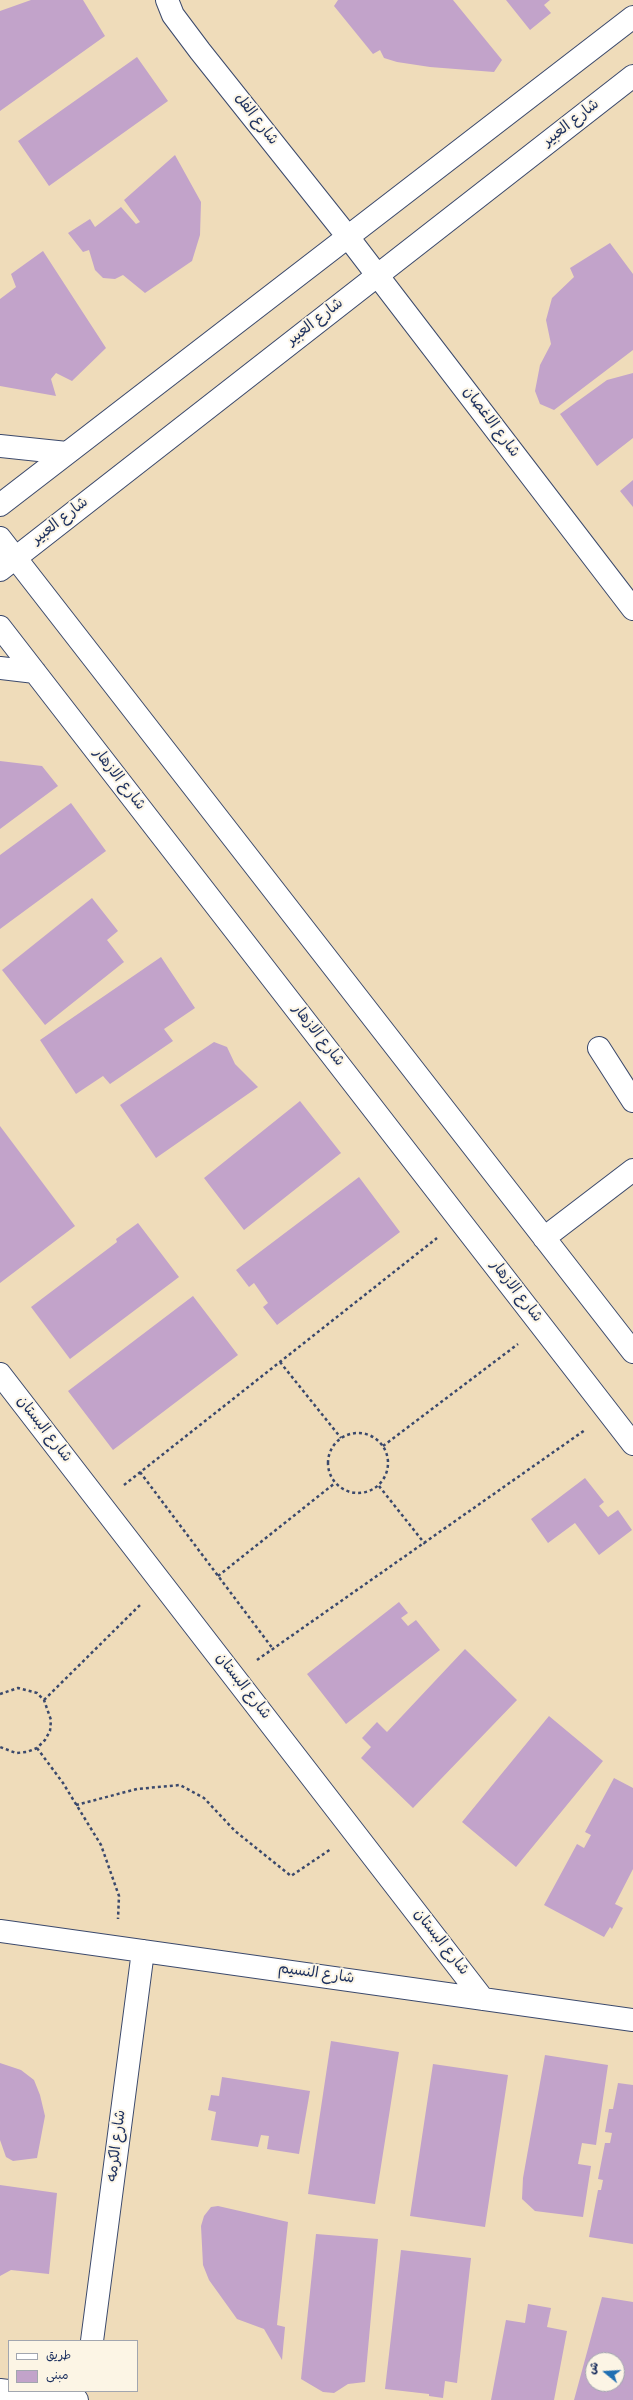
<!DOCTYPE html>
<meta charset="utf-8">
<style>
body{margin:0}
#map{position:relative;width:633px;height:2400px;overflow:hidden;background:#efdcba;font-family:"Gochi Hand","Playpen Sans Arabic",sans-serif}
canvas{display:block}
.legend{position:absolute;left:8px;top:2340px;width:130px;height:52px;box-sizing:border-box;background:#fcf5e5;border:1px solid #a2a6af;margin:0;padding:5px 7px;list-style:none;font-size:12px;color:#1b2f5e}
.legend li{display:flex;align-items:center;gap:8px;height:20px}
.legend b{width:20px;border:1px solid #a2a6af}
.north{position:absolute;left:585px;top:2352px;width:40px;height:40px;box-sizing:border-box;background:#fcf5e5;border:1px solid #a2a6af;border-radius:50%;rotate:288deg;font-size:11px;font-weight:700;line-height:16px;text-align:center;color:#1b2f5e}
.north::after{content:'';display:block;margin:auto;width:14px;height:18px;background:#1f6fb2;clip-path:polygon(50% 0,100% 100%,50% 72%,0 100%)}
</style>
<div id="map">
<canvas width="633" height="2400"></canvas>
<ul class="legend">
<li><b style="height:5px;background:#fff"></b>طريق</li>
<li><b style="height:11px;background:#c2a3ca"></b>مبنى</li>
</ul>
<div class="north">ش</div>
</div>
<script>
const g = document.querySelector('canvas').getContext('2d');
g.lineJoin = 'round';
function paint(path, color) { g.fillStyle = color; g.fill(path, 'evenodd'); }
const poly = rows => new Path2D(rows.map(r => 'M' + r).join(''));
function stroke(path, color, width, dash) { g.strokeStyle = color; g.lineWidth = width; g.lineCap = dash ? 'butt' : 'round'; g.setLineDash(dash || []); g.stroke(path); }
function write(font, color, halo, rows, align = 'center') {
  g.font = font + ' "Gochi Hand","Playpen Sans Arabic",sans-serif'; g.lineWidth = 4; g.setLineDash([]); g.textBaseline = 'middle'; g.strokeStyle = halo; g.fillStyle = color; for (const [text, x, y, turn = 0] of rows) {
    g.save(); g.translate(x, y); g.rotate((+turn || 0) * Math.PI / 180); g.textAlign = isNaN(turn) ? turn : align; if (halo) g.strokeText(text, 0, 0); g.fillText(text, 0, 0); g.restore();
  }
}
paint(poly([
 [31,0,83,0,105,36,0,111,0,11],
 [338,0,453,0,502,60,494,72,430,67,397,62,384,58,380,50,373,54,334,6],
 [506,0,550,0,544,5,551,13,530,30],
 [137,57,168,101,49,186,18,141],
 [175,155,201,202,200,235,192,261,145,293,123,275,115,279,103,278,95,270,89,250,83,252,68,233,90,219,95,227,121,207,136,224,140,222,124,200],
 [610,243,633,274,633,350,554,410,540,404,535,391,540,365,551,344,546,320,552,298,574,277,570,268],
 [43,251,106,348,72,381,56,373,51,379,56,396,0,386,0,299,16,287,11,274],
 [633,373,633,438,597,466,560,414,607,380],
 [633,480,633,507,620,491],
 [0,761,42,766,58,786,0,829],
 [71,803,106,851,0,929,0,855],
 [92,898,118,931,107,940,124,962,45,1025,2,970],
 [161,957,195,1008,164,1029,173,1041,110,1084,103,1076,76,1094,40,1040],
 [214,1042,227,1047,235,1064,258,1087,156,1158,120,1105],
 [300,1101,341,1153,244,1230,204,1178],
 [0,1126,75,1226,0,1283],
 [359,1177,400,1232,277,1325,263,1307,268,1303,254,1283,249,1287,236,1270],
 [138,1223,179,1277,70,1359,31,1307,117,1242,116,1239],
 [193,1296,238,1355,113,1450,68,1391],
 [585,1478,604,1502,599,1506,608,1517,618,1510,632,1530,599,1555,575,1523,548,1543,531,1519],
 [399,1602,408,1613,401,1618,408,1626,416,1620,440,1650,346,1724,307,1674],
 [465,1649,517,1700,413,1808,361,1758,371,1747,362,1738,377,1722,387,1732],
 [549,1716,603,1761,516,1867,462,1822],
 [614,1778,633,1788,633,1869,615,1904,623,1908,612,1929,610,1927,604,1937,544,1905,577,1844,584,1848,591,1835,585,1832],
 [331,2041,399,2052,375,2204,308,2194],
 [545,2055,608,2065,596,2145,582,2143,578,2164,591,2166,583,2217,535,2211,522,2199,523,2178],
 [0,2063,21,2070,34,2080,40,2095,45,2116,37,2158,13,2161,6,2157,0,2140],
 [433,2064,508,2075,485,2227,410,2216],
 [222,2077,310,2091,299,2154,267,2149,269,2136,261,2135,258,2147,211,2140,216,2112,208,2110,211,2095,219,2096],
 [618,2083,633,2085,633,2244,589,2237,598,2190,601,2190,603,2180,598,2179,605,2143,610,2143,612,2133,605,2132,609,2109,613,2109],
 [0,2185,57,2193,49,2274,11,2270,0,2276],
 [218,2206,288,2222,277,2325,285,2327,282,2360,264,2329,237,2319,209,2280,203,2265,201,2226,204,2216,211,2207],
 [316,2234,378,2239,365,2382,348,2384,334,2393,323,2392,301,2379],
 [401,2250,471,2258,457,2383,445,2381,443,2398,429,2396,429,2394,385,2389],
 [602,2297,633,2302,633,2400,574,2400],
 [593,2360,617,2360,617,2384,593,2384],
 [528,2304,551,2308,547,2327,567,2331,554,2400,491,2400,506,2320,525,2323]
]), '#c2a3ca');
const minor = poly([
 [167,0,173,15,200,51,348,237,633,609],
 [0,446,67,453],
 [0,505,633,17],
 [0,538,633,1352],
 [0,570,633,76],
 [0,627,633,1444],
 [0,668,35,672],
 [599,1048,633,1101],
 [544,1238,633,1170],
 [0,1374,483,1999],
 [0,1931,633,2020],
 [92,2341,143,1951],
 [0,2390,77,2400]
]);
stroke(minor, '#3b496c', 24);
stroke(poly([
 [280,1362,341,1438],
 '328 1463a30 30 0 1 1 60 0a30 30 0 1 1-60 0Z',
 [383,1446,518,1344],
 [140,1472,273,1649],
 [124,1485,437,1238],
 [379,1486,425,1544],
 [218,1576,335,1483],
 [257,1660,585,1430],
 [0,1694,18,1688,37,1693,44,1700,51,1720,50,1731,45,1740,37,1748,27,1752,16,1753,0,1747],
 [44,1700,140,1605],
 [37,1748,63,1783,101,1845,119,1896,118,1919],
 [76,1805,137,1789,180,1785,204,1798,235,1831,291,1876,331,1849]
]), '#3b496c', 2.5, [3, 3]);
stroke(minor, '#fff', 22);
write('15px', '#1b2f5e', '#fcf5e5', [
 ["شارع الفل",255,120,52],
 ["شارع العبير",572,124,-38],
 ["شارع العبير",316,323,-38],
 ["شارع الاغصان",490,423,53],
 ["شارع العبير",61,522,-38],
 ["شارع الازهار",118,780,52],
 ["شارع الازهار",317,1036,52],
 ["شارع الازهار",515,1292,52],
 ["شارع البستان",43,1430,52],
 ["شارع البستان",242,1687,52],
 ["شارع البستان",440,1943,52],
 ["شارع النسيم",316,1975,8],
 ["شارع الكرمه",118,2146,-83]
]);
</script>
